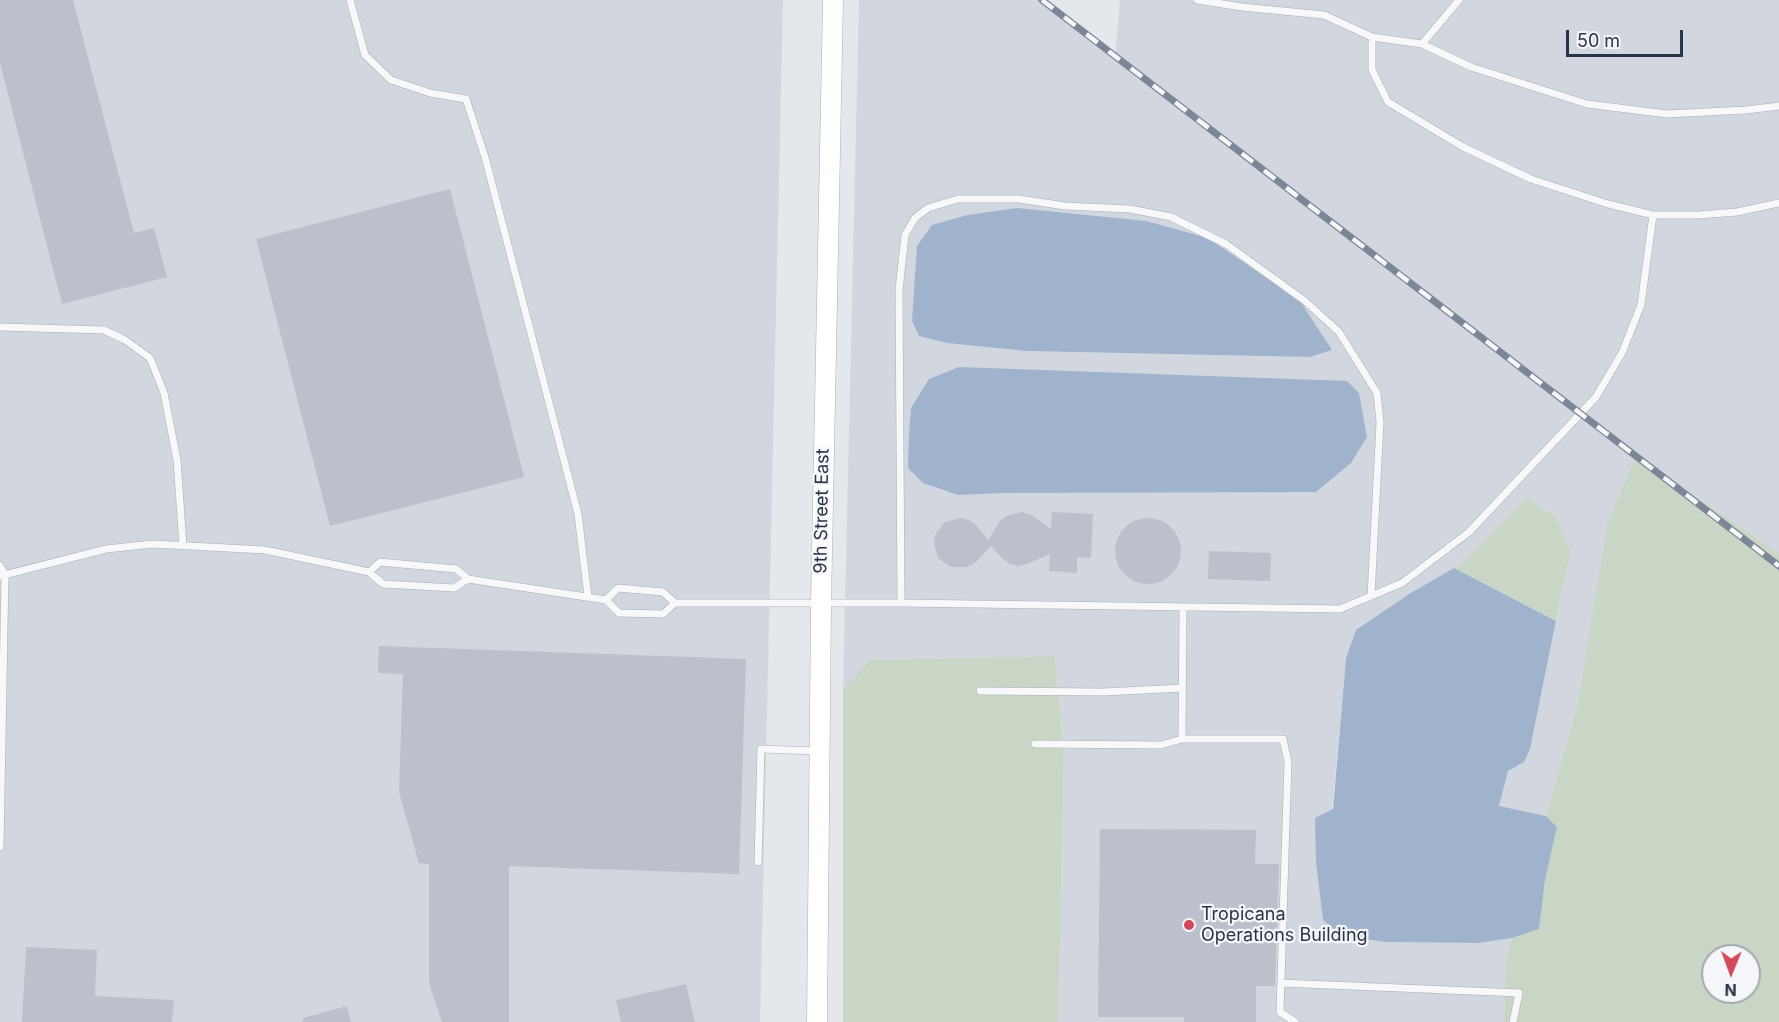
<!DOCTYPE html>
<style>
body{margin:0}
#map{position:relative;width:1779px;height:1022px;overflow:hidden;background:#e4e7ec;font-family:Inter,sans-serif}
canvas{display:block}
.north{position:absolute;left:1701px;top:944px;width:60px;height:60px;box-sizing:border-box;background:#f4f6f9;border:2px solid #a4a8b1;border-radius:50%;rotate:181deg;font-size:16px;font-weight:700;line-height:24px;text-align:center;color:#2b3445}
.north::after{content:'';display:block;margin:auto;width:21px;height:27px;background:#d1495b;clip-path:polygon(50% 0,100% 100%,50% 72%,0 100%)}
.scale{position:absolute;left:1566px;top:30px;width:117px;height:27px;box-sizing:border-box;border:3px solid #2b3445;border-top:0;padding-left:8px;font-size:18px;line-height:21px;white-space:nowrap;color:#2b3445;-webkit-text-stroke:4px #f4f6f9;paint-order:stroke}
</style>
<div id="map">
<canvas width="1779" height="1022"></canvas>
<div class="north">N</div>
<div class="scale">50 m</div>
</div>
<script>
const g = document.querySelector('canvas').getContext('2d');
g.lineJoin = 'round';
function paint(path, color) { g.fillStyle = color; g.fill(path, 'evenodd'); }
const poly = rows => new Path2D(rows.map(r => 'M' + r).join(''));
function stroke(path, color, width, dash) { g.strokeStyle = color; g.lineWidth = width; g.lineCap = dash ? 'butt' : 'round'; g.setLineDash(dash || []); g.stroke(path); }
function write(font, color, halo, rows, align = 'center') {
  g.font = font + ' Inter,sans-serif'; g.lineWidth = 4.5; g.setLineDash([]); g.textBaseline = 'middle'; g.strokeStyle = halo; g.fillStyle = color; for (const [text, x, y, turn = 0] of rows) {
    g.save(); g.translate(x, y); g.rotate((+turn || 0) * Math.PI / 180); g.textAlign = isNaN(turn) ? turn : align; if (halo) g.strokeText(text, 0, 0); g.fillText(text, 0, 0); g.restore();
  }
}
paint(poly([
 [0,0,783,0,760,1022,0,1022],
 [859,0,1047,0,1115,58,1120,0,1779,0,1779,553,1637,456,1578,703,1546,816,1499,807,1508,771,1524,762,1530,749,1571,550,1555,516,1526,498,1461,564,1409,594,1356,630,1346,658,1332,809,1386,942,1479,943,1512,938,1506,958,1504,1022,1058,1022,1064,757,1055,656,870,660,843,689],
 [1017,208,1332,350,1310,357,1026,351,947,343,919,336,912,321,932,225,967,215],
 [911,408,1003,493,958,495,909,468,909,434]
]), '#d2d6de');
paint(poly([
 [1636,456,1779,553,1779,1022,1504,1022,1506,958,1512,938,1539,929,1545,880,1557,827,1546,816,1578,703,1608,522],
 [1713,956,1749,956,1749,992,1713,992],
 [1526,498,1555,516,1571,550,1556,621,1454,568,1461,564],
 [1055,656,1064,757,1058,1022,843,1022,843,689,870,660]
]), '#c9d6c5');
paint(poly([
 [1017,208,1146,221,1208,238,1300,301,1332,350,1310,357,1026,351,947,343,919,336,912,321,917,246,932,225,967,215],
 [959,367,1347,381,1359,393,1367,437,1351,463,1316,492,1003,493,958,495,923,483,908,468,909,434,911,408,929,379],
 [1454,568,1556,621,1530,749,1524,762,1508,771,1499,806,1546,816,1557,827,1545,880,1539,929,1512,938,1479,943,1386,942,1342,936,1323,920,1316,862,1315,818,1333,809,1346,658,1356,630,1409,594]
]), '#9fb4cc');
paint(poly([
 [0,0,73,0,134,233,154,228,167,277,62,304,0,63],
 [450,189,524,477,330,526,256,239],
 [1022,512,1031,515,1051,529,1052,512,1093,514,1091,558,1077,557,1077,573,1049,571,1050,554,1027,564,1018,566,1010,564,1003,559,991,546,975,563,967,567,951,567,938,558,934,543,935,535,945,522,960,518,969,520,976,525,988,540,1000,521,1006,516],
 '1115 551a33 33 0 1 1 66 0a33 33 0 1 1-66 0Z',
 [1209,551,1271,553,1270,581,1208,579],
 [379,646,746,659,739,874,509,866,509,1022,442,1022,429,983,429,864,419,863,399,792,403,674,378,673],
 [1100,829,1256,830,1255,864,1279,864,1275,986,1256,986,1256,1022,1184,1022,1184,1017,1098,1017],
 [26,947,97,950,95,996,174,1000,172,1022,22,1022],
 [686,984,695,1022,621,1022,616,1000],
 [347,1006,351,1022,303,1022,303,1018]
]), '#bbc0ca');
const lane = poly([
 [350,0,365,55,391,80,430,93,466,99,485,157,578,514,588,597],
 [1197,0,1242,7,1324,15,1372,37,1422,44,1471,67,1587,104,1667,114,1746,110,1779,106],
 [1372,37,1372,70,1388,102,1463,147,1531,179,1608,204,1653,215],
 [1422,44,1459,0],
 [0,327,104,330,125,340,150,358,164,393,177,460,183,546],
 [0,566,5,575,0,847],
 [0,576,106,549,153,544,265,550,369,572,383,584,454,588,468,579,456,569,380,562,369,572],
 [468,579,606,600,619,613,663,614,675,603,663,592,618,588,606,600],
 [675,603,901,603,1340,609,1402,583,1469,532,1596,397,1622,353,1641,305,1653,215,1698,215,1737,212,1779,203],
 [901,603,899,290,905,235,915,218,928,208,958,199,1019,199,1065,206,1130,209,1171,217,1226,244,1305,301,1339,332,1377,393,1380,422,1371,596],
 [1183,607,1182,739,1283,739,1288,762,1280,1012,1295,1022],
 [980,691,1104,692,1182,688],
 [1035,744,1161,745,1182,739],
 [758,862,761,749,817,751],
 [1281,983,1519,993,1513,1022]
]);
const secondary = poly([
 [817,1022,821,604,833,0]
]);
stroke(lane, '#a9aeb7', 8);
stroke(secondary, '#a9aeb7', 21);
stroke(lane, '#f7f8fa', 7);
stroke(secondary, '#fff', 20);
const rail = poly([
 [1042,0,1779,566]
]);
stroke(rail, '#7d8696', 7);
stroke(rail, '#f4f6f9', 4.5, [14]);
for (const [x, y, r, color] of [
 [1189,925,6,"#d1495b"]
]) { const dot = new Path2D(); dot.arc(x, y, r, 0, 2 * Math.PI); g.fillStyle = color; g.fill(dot); stroke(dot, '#f4f6f9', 2); }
write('18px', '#2b3445', '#f4f6f9', [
 ["9th Street East",822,511,-89]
]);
write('18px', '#2b3445', '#f4f6f9', [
 ["Tropicana",1201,915],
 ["Operations Building",1201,936]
], 'left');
</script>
